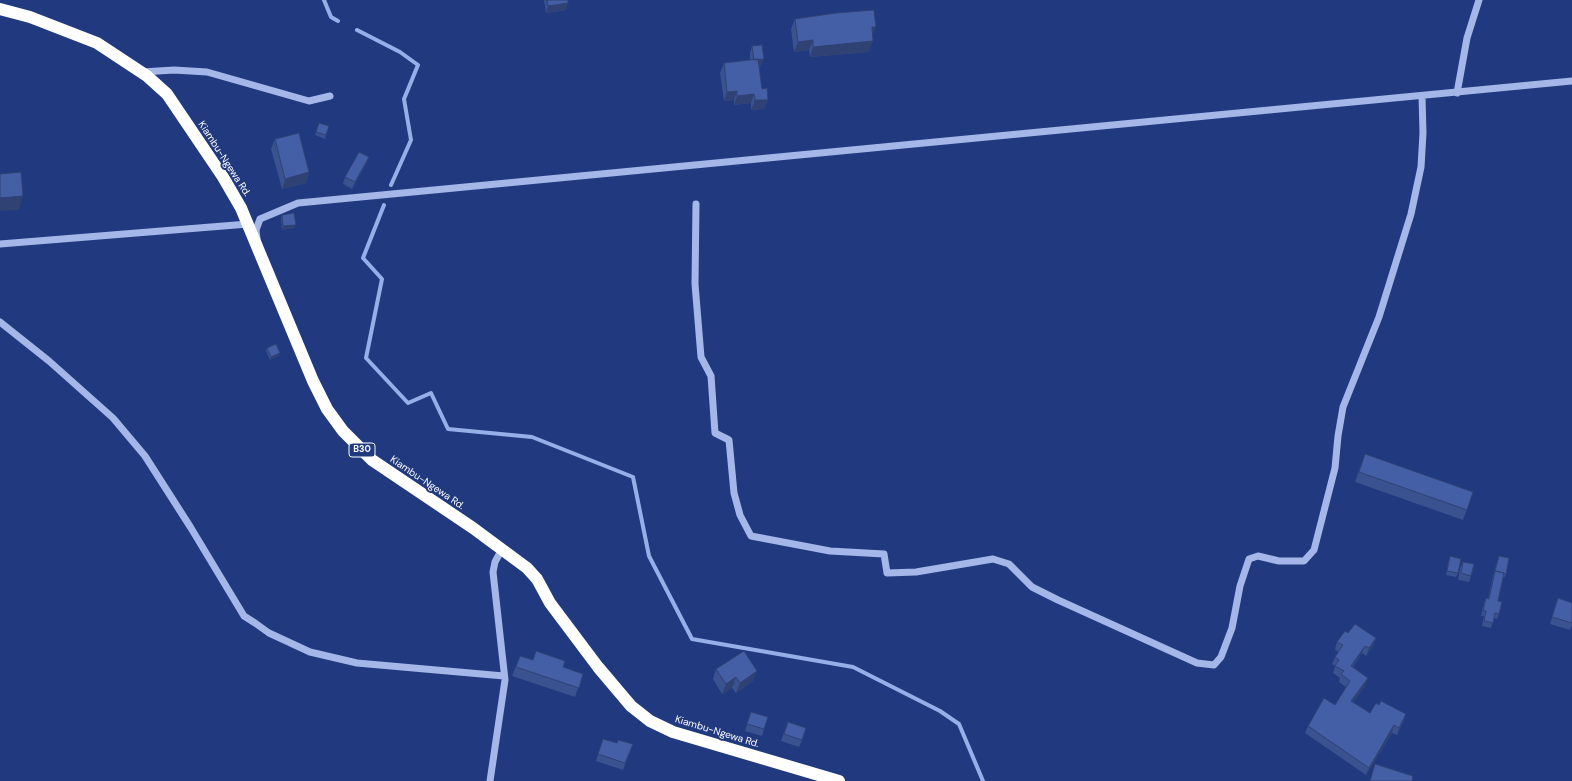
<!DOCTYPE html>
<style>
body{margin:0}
canvas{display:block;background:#20397f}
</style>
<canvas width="1572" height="781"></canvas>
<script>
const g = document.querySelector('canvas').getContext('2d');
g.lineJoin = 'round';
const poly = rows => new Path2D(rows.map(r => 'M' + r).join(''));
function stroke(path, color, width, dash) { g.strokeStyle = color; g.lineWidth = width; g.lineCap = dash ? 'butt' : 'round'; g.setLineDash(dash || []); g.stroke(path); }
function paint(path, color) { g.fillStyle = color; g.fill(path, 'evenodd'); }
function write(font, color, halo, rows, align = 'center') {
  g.font = font + ' "DM Sans",sans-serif'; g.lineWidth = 4; g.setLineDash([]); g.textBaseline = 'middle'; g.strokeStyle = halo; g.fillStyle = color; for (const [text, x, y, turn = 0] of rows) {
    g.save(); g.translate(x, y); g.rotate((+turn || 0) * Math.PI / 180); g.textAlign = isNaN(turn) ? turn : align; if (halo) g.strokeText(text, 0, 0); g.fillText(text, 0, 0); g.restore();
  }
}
stroke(poly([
 [324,0,331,17,338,21],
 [357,30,400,52,418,65,404,99,411,140,391,185],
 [384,205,363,258,382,279,366,358,408,403,431,393,448,429,532,437,633,477,649,556,692,639,853,667,940,711,959,724,983,781]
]), '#97afe9', 4);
stroke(poly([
 [142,72,174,70,207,72,309,101,330,96],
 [1457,93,1467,38,1479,0],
 [696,204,695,284,701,357,711,376,715,433,729,440,734,493,740,515,751,536,830,551,884,554,887,573,916,572,993,559,1009,564,1032,587,1058,600,1197,663,1214,665,1221,657,1232,628,1240,586,1249,559,1258,556,1279,561,1304,561,1314,550,1335,468,1338,436,1343,407,1379,317,1411,214,1421,167,1423,133,1422,96],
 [257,239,256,230,260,219,298,203,1572,81],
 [0,244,248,224],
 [0,322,49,361,113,418,145,456,191,528,244,616,255,623,269,633,310,652,357,663,504,676],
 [490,781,505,680,493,572,495,562,502,549]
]), '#a4b7e8', 7);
stroke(poly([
 [0,9,30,17,97,43,147,76,167,94,223,177,241,208,313,381,327,409,343,431,372,460,473,528,527,568,537,579,550,603,598,667,631,706,650,721,673,732,839,781]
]), '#fff', 12);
paint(poly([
 [544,0,568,0,566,10,546,13],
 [795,19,873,36,869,52,810,57,809,50,794,52,791,29],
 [752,46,761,66,759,67,762,89,768,100,764,109,751,110,751,103,734,105,734,100,724,101,720,73,724,63,750,60,750,53],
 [319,123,329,126,325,139,315,135],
 [275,139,309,172,306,183,282,189,271,149],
 [369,157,366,164,352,189,343,184,345,177],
 [282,215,294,228,282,230,281,218],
 [267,348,280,353,278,356,270,360,266,351],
 [1365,454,1473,492,1463,520,1355,482],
 [1450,556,1458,573,1456,577,1446,575],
 [1499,556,1506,574,1504,578,1503,577,1498,601,1499,614,1497,619,1494,618,1491,628,1482,626,1484,616,1481,616,1484,603,1486,598,1488,599,1493,576],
 [1463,562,1471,576,1469,582,1458,580,1460,568],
 [1558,598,1572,603,1572,626,1570,630,1550,624],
 [1348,633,1376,638,1373,646,1366,656,1362,653,1353,667,1365,686,1353,702,1370,713,1379,705,1406,714,1403,722,1397,735,1392,733,1366,775,1305,733,1308,726,1335,705,1346,687,1339,682,1340,678,1333,673,1335,666,1332,664,1335,657,1338,652,1335,649,1337,642],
 [520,656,533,660,563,667,583,674,575,697,512,676],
 [716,669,753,681,736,693,732,688,722,694,713,679],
 [751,712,764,729,762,736,745,731],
 [788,722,802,740,799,747,781,741],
 [603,739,617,743,633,744,623,770,596,761]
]), '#3a528f');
paint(poly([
 [568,3,566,10,546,13,548,6],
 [872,27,876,27,872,37],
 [813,40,809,50,794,52,798,42],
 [873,41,869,52,810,57,813,47],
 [764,59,761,66,751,67,754,61],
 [737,91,734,100,724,101,727,92],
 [754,94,751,103,734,105,737,96],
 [755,100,768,100,764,109,751,110],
 [369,157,366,164,352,189,355,182],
 [309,172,306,183,282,189,285,179],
 [23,196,19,210,0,211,0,198],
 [296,225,294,228,282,230,283,226],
 [280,353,278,356,270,360,271,357],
 [1376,638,1373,646,1366,656,1369,648],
 [1365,646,1362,653,1348,673,1351,666],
 [757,671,753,681,736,693,740,683],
 [736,677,732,688,722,694,726,684],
 [1368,678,1365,686,1348,709,1351,701],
 [1406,714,1403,722,1397,735,1399,728],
 [1394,725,1392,733,1366,775,1369,768]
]), '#304274');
const building = poly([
 [547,0,568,0,568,3,548,6,547,0],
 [874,10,876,27,872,27,873,41,813,47,813,40,798,42,795,19,836,13,874,10],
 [762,45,764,59,754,60,752,46,762,45],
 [758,59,762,89,767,88,768,100,755,100,754,94,737,96,737,91,727,92,724,63,758,59],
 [319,123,329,126,326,135,316,132,319,123],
 [299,133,309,172,285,179,275,139,299,133],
 [359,152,369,157,355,182,345,177,359,152],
 [21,172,23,196,0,198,0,174,21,172],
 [294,213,296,225,283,226,282,215,294,213],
 [276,344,280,353,271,357,267,348,276,344],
 [1365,454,1473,492,1467,510,1359,472,1365,454],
 [1450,556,1461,559,1458,573,1447,571,1450,556],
 [1499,556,1509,558,1506,574,1504,574,1504,573,1495,571,1499,556],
 [1463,562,1474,564,1471,576,1461,573,1463,562],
 [1495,571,1504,573,1498,601,1502,602,1499,614,1495,613,1493,623,1484,621,1486,611,1483,611,1486,598,1489,599,1495,571],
 [1558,598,1572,603,1572,623,1552,617,1558,598],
 [1355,624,1376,638,1369,648,1365,646,1351,666,1368,678,1351,701,1370,713,1376,703,1379,705,1381,701,1406,714,1399,728,1394,725,1369,768,1308,726,1324,698,1335,705,1350,681,1341,674,1344,671,1335,666,1339,660,1335,657,1343,645,1337,642,1345,631,1348,633,1355,624],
 [536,651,565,661,563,667,583,674,579,688,516,667,520,656,533,660,536,651],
 [744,651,757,671,740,683,736,677,726,684,716,669,744,651],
 [751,712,768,717,764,729,747,724,751,712],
 [788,722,806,728,802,740,784,734,788,722],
 [603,739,617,743,618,740,633,744,625,763,598,754,603,739],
 [1375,764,1413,776,1412,781,1370,781,1375,764]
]);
paint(building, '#445fa6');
stroke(building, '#304274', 1);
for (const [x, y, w] of [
 [362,450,26]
]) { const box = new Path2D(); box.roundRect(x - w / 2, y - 7, w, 14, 3); g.fillStyle = '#20397f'; g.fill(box); stroke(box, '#fff', 1); }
write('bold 9px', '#fff', null, [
 ["B30",362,450]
]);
write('10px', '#fff', '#20397f', [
 ["Kiambu-Ngewa Rd.",224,159,57],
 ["Kiambu-Ngewa Rd.",427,483,34],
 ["Kiambu-Ngewa Rd.",717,732,17]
]);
</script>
